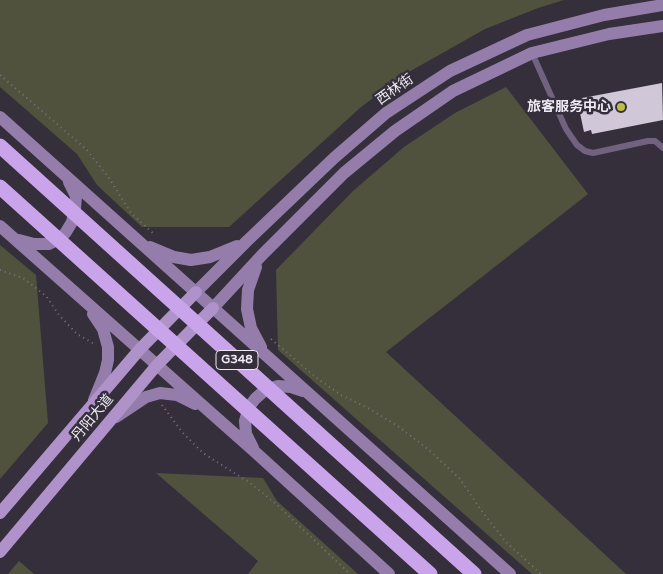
<!DOCTYPE html>
<meta charset="utf-8">
<style>
body{margin:0}
canvas{display:block;background:#352e3b}
</style>
<canvas width="663" height="574"></canvas>
<script>
const g = document.querySelector('canvas').getContext('2d');
g.lineJoin = 'round';
function paint(path, color) { g.fillStyle = color; g.fill(path, 'evenodd'); }
const poly = rows => new Path2D(rows.map(r => 'M' + r).join(''));
function stroke(path, color, width, dash) { g.strokeStyle = color; g.lineWidth = width; g.lineCap = dash ? 'butt' : 'round'; g.setLineDash(dash || []); g.stroke(path); }
function write(font, color, halo, rows, align = 'center') {
  g.font = font + ' "Varela Round","Noto Sans SC",sans-serif'; g.lineWidth = 5; g.setLineDash([]); g.textBaseline = 'middle'; g.strokeStyle = halo; g.fillStyle = color; for (const [text, x, y, turn = 0] of rows) {
    g.save(); g.translate(x, y); g.rotate((+turn || 0) * Math.PI / 180); g.textAlign = isNaN(turn) ? turn : align; if (halo) g.strokeText(text, 0, 0); g.fillText(text, 0, 0); g.restore();
  }
}
paint(poly([
 [0,0,564,0,538,8,485,29,407,73,361,107,229,227,142,227,97,185,77,154,0,87],
 [506,87,588,194,386,352,626,574,532,574,278,350,276,270,353,191,404,147,455,113],
 [0,245,36,275,48,423,0,479],
 [156,473,263,478,277,501,358,574,248,574,258,561],
 [19,561,34,574,8,574]
]), '#51523e');
paint(poly([
 [662,83,663,120,592,134,591,130,584,132,577,99]
]), '#d0c8d8');
stroke(poly([
 [0,75,86,149,109,178,131,213,155,235],
 [0,270,23,278,46,296,59,315,77,334,94,344],
 [271,339,318,379,341,395,370,409,399,427,429,450,460,479,481,510,506,542,541,574],
 [162,405,182,432,203,453,250,483,275,503,350,574]
]), '#7a7480', 2, [1, 4]);
stroke(poly([
 [532,53,566,129,577,145,585,151,593,153,648,141,655,141,663,148]
]), '#71637f', 6);
stroke(poly([
 [0,117,510,574],
 [0,226,254,451,389,574],
 [19,240,34,244,49,244,61,238,66,232,72,222,75,209,76,196,69,182],
 [150,247,174,257,191,260,210,257,237,246],
 [256,267,248,290,247,309,251,328,261,347],
 [196,292,247,241,334,158,386,113,450,71,527,35,604,15,663,5],
 [213,308,262,255,344,173,395,131,453,91,532,53,609,34,663,26],
 [93,314,103,329,108,347,108,360,105,373,94,400],
 [116,417,146,397,160,393,177,395,195,404],
 [253,448,246,434,245,421,249,407,255,399,265,390,278,386,291,387,303,391]
]), '#947daa', 12);
stroke(poly([
 [0,513,140,349,196,292],
 [0,552,157,365,213,308]
]), '#b092cb', 12);
stroke(poly([
 [0,146,474,574],
 [0,187,430,574]
]), '#c9a4ea', 15);
for (const [x, y, r, color] of [
 [621,107,5,"#bebf42"]
]) { const dot = new Path2D(); dot.arc(x, y, r, 0, 2 * Math.PI); g.fillStyle = color; g.fill(dot); stroke(dot, '#352e3b', 2); }
for (const [x, y, w] of [
 [237,360,42]
]) { const box = new Path2D(); box.roundRect(x - w / 2, y - 9.5, w, 19, 4); g.fillStyle = '#352e3b'; g.fill(box); stroke(box, '#efebf4', 1); }
write('bold 12px', '#efebf4', null, [
 ["G348",237,360]
]);
write('14px', '#efebf4', '#352e3b', [
 ["西林街",395,90,-35],
 ["丹阳大道",93,418,-50]
]);
write('bold 14px', '#efebf4', '#352e3b', [
 ["旅客服务中心",611,107]
], 'right');
</script>
